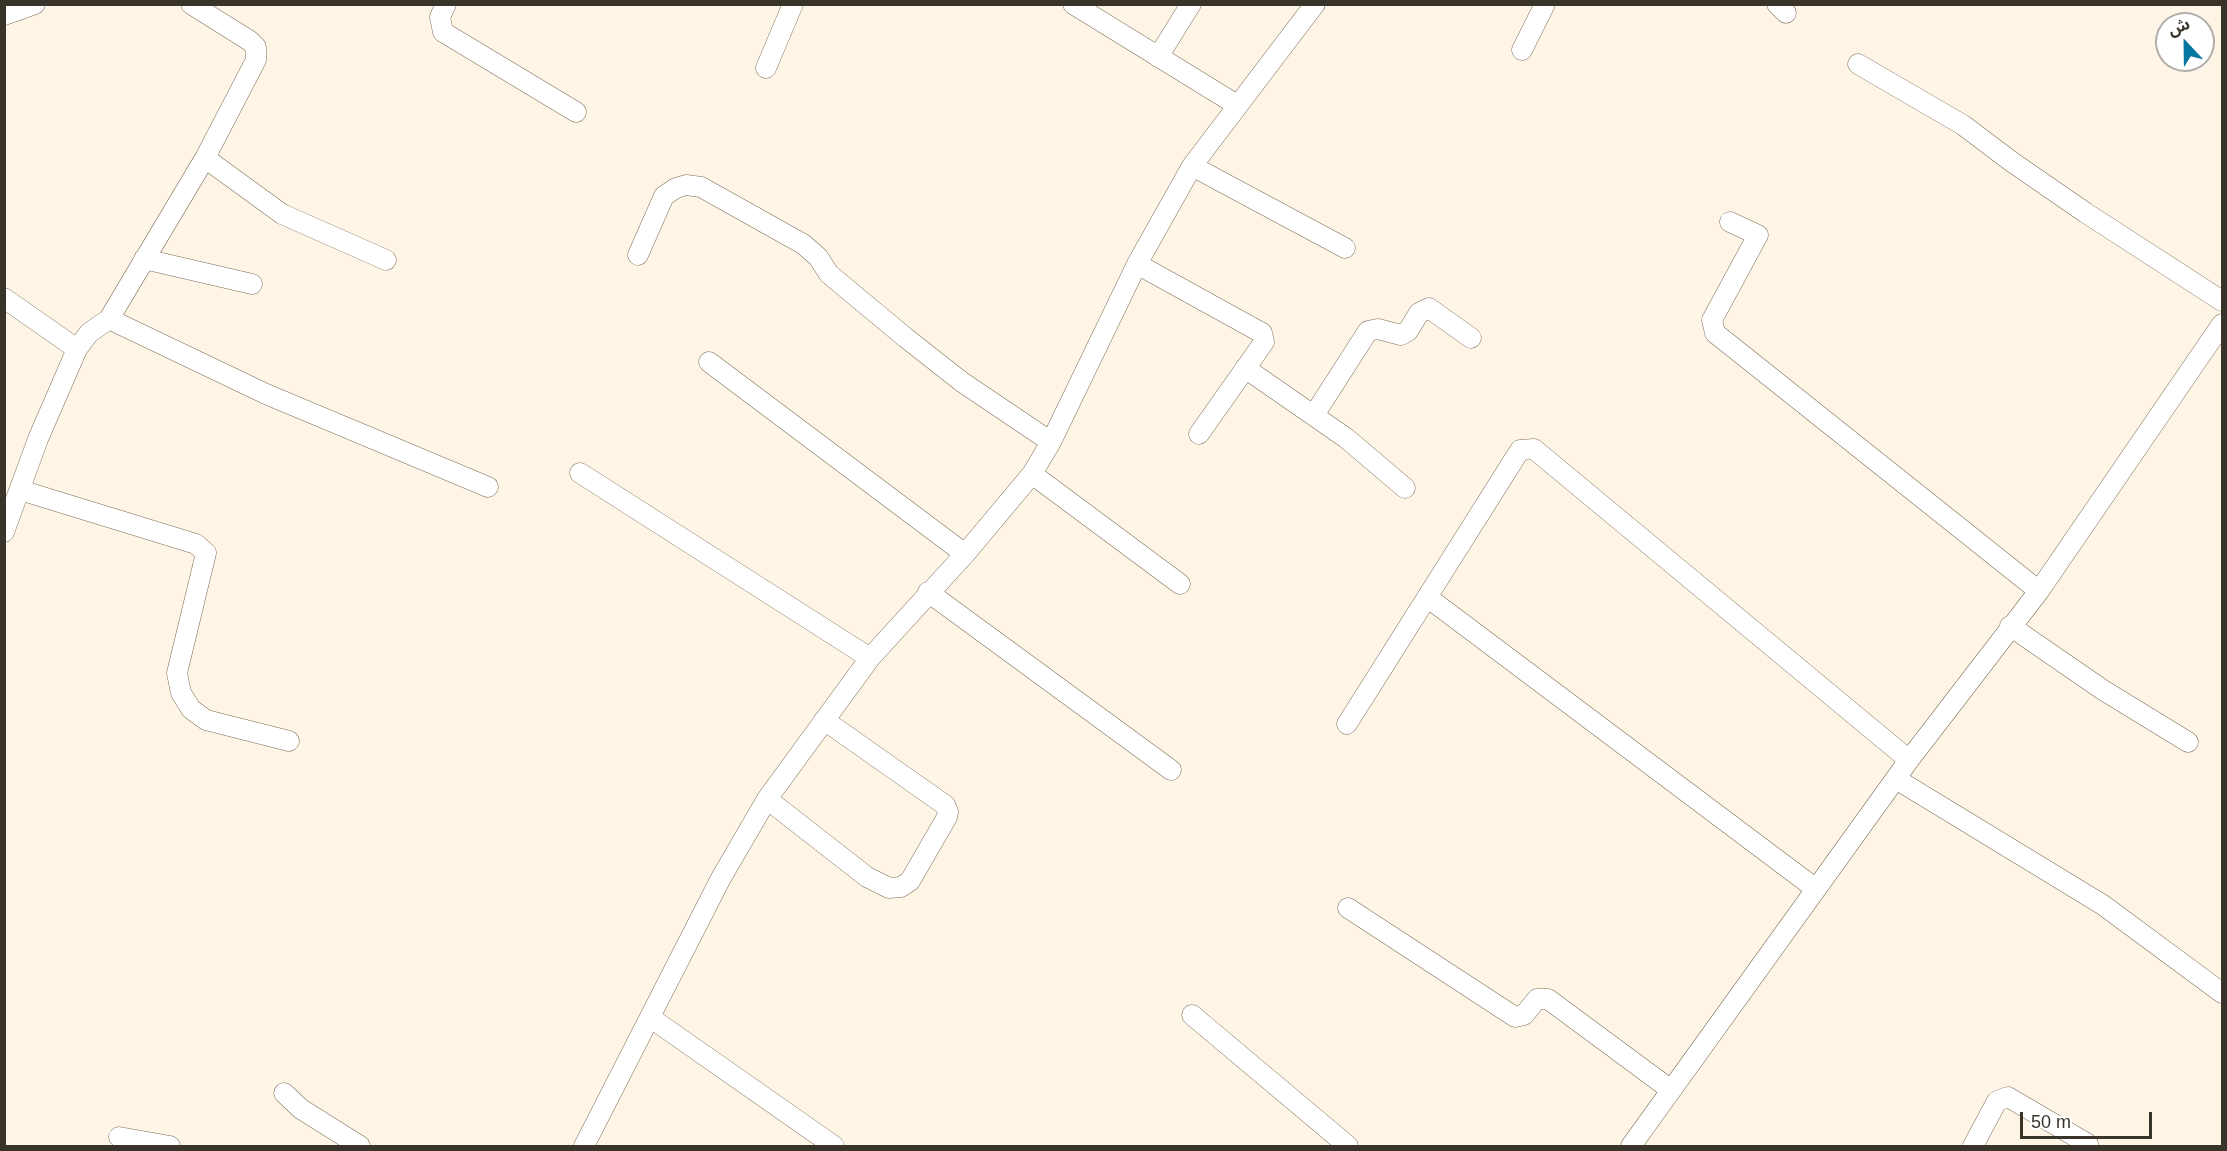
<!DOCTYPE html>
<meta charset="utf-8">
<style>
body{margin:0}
#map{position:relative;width:2227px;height:1151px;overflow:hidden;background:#fef5e6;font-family:Arial,"Noto Sans Arabic",sans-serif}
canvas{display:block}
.frame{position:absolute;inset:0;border:6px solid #39342a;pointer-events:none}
.north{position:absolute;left:2155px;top:12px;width:60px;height:60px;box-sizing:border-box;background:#fff;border:2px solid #b0aeaa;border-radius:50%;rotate:338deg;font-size:16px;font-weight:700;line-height:24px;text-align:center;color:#39342a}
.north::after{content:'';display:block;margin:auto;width:21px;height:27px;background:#0576a0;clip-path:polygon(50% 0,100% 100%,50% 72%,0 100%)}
.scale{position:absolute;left:2020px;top:1112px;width:132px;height:27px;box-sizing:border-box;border:3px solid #39342a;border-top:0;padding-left:8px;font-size:18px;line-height:21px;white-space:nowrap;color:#39342a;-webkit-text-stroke:4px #fff;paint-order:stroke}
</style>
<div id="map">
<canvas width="2227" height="1151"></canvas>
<div class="frame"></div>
<div class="north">ش</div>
<div class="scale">50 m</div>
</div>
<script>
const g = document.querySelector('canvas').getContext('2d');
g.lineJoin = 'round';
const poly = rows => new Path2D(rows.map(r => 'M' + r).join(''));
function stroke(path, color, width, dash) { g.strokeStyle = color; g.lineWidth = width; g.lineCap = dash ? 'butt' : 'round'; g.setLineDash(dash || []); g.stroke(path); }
const minor = poly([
 [446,4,440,17,443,32,576,112],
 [1073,4,1237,105],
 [1777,4,1786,13],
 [4,15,35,4],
 [1522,50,1545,4],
 [1158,57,1191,4],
 [1858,64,1963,125,2012,162,2086,213,2222,301],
 [766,68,793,4],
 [205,158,282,214,386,260],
 [1192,166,1345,248],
 [1730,222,1758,235,1712,320,1715,333,2039,591],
 [638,255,664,196,676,188,686,185,701,187,803,244,818,257,829,274,906,338,962,382,1051,442],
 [144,259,252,284],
 [1137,264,1262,333,1264,342,1199,434],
 [4,298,77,349],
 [109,319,266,394,488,487],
 [709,362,965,554],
 [1245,368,1346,438,1405,488],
 [1314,415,1368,331,1378,329,1401,335,1408,331,1419,313,1429,308,1471,338],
 [580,473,870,658],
 [1032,474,1180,584],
 [20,490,196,544,206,553,177,673,181,693,191,709,206,720,289,741],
 [4,532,38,439,77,349,89,333,109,319,205,158,256,60,256,47,250,41,191,4],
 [928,592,1171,770],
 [1427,597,1816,889],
 [2010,626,2103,690,2188,742],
 [1347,724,1520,450,1534,449,1909,760],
 [1896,779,2103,905,2222,993],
 [767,799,867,877,889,888,901,887,910,881,947,817,948,812,945,805,824,720],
 [1348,908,1515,1017,1524,1015,1537,999,1548,999,1671,1090],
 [1192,1015,1348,1146],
 [651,1018,834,1146],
 [284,1093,301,1109,360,1146],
 [119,1137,170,1146],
 [584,1146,721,878,767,799,870,658,965,554,1032,474,1051,442,1137,264,1192,166,1315,4],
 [1631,1146,1909,760,2039,591,2222,324],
 [1973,1146,1997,1101,2008,1097,2088,1144]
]);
stroke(minor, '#7b6e58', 21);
stroke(minor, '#fff', 20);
</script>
